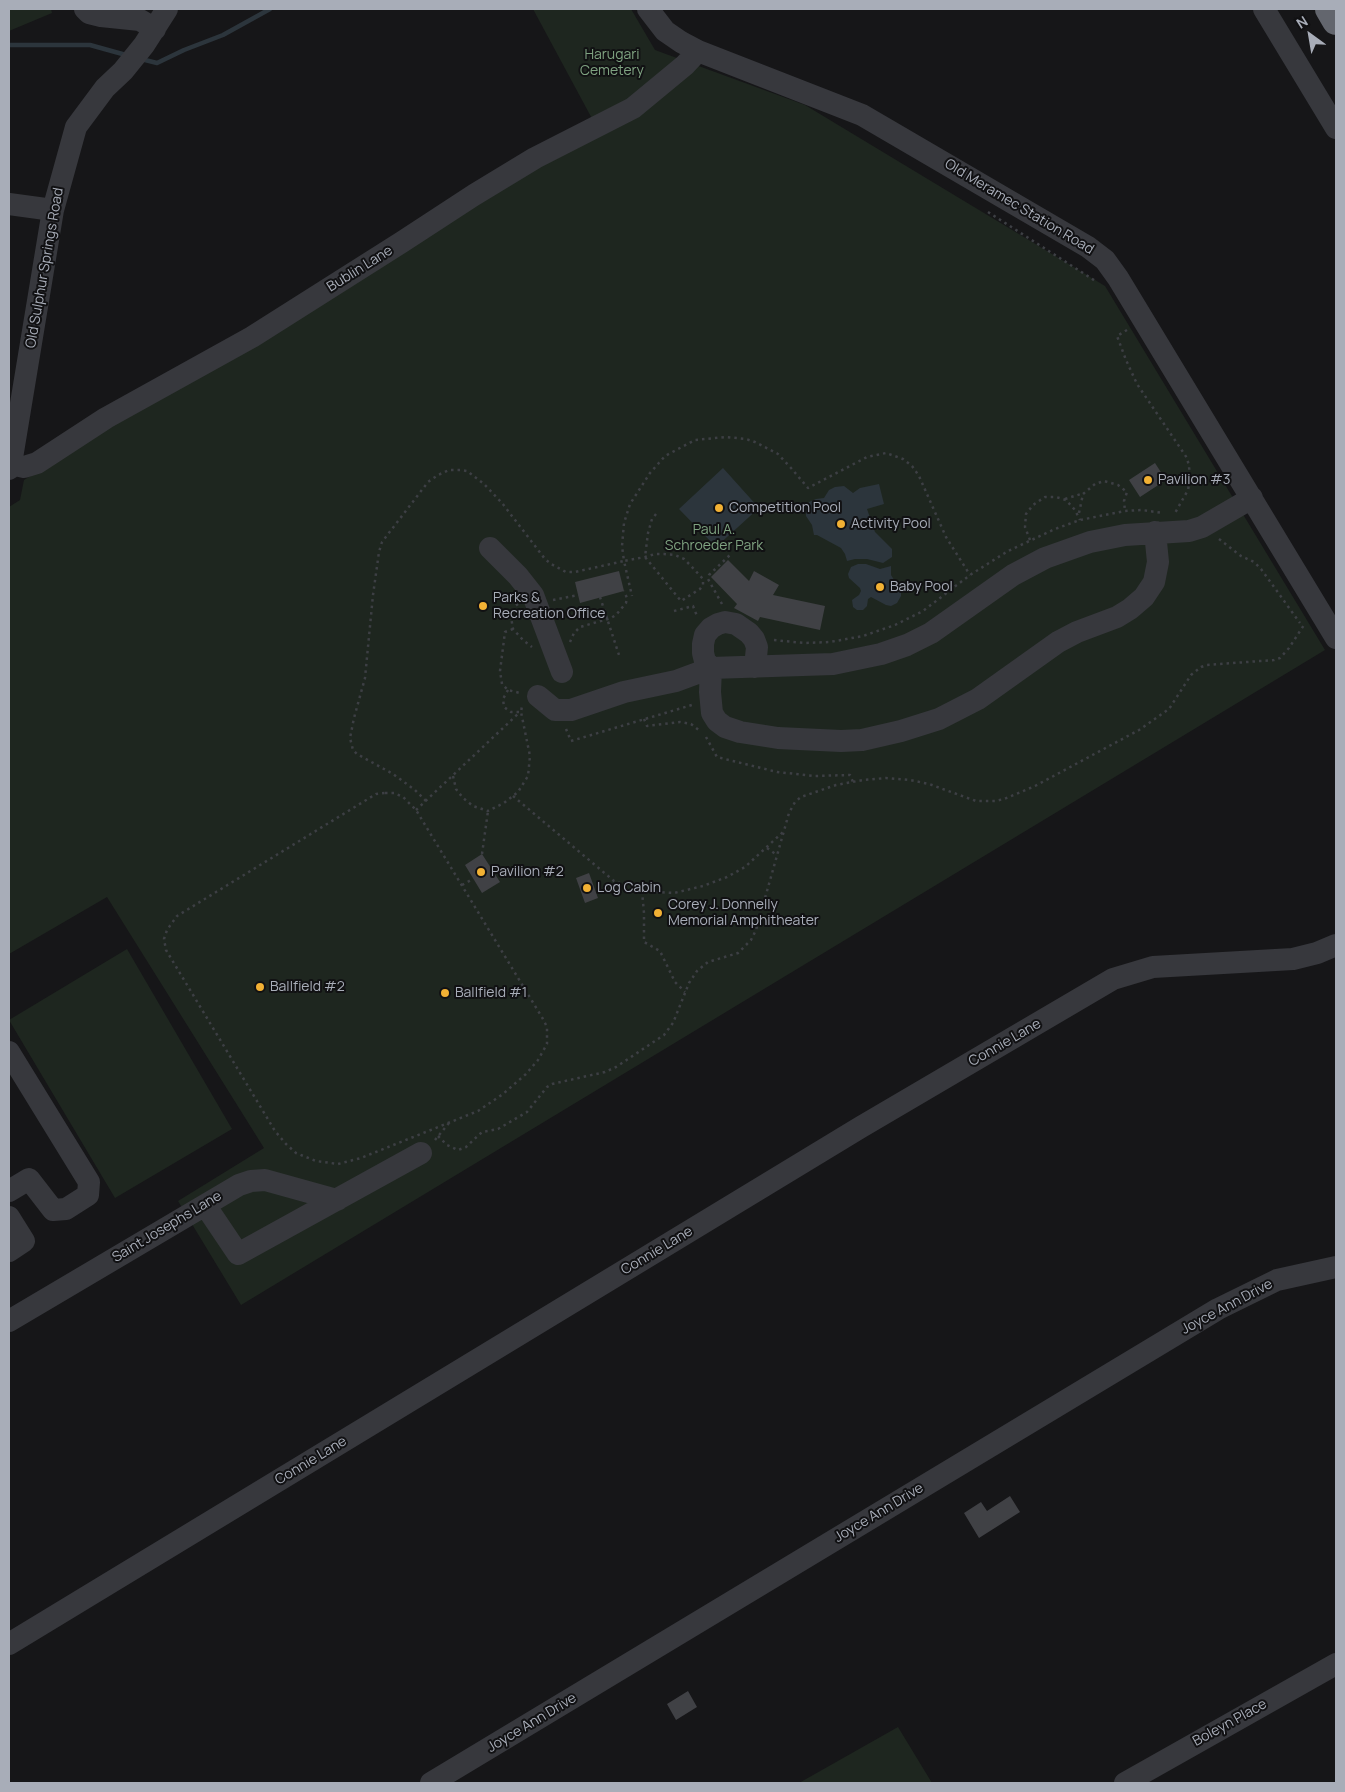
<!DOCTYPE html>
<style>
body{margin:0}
#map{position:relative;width:1345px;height:1792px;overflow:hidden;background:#161618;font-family:Manrope,sans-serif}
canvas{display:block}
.frame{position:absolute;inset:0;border:10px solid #a8adb8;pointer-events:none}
.north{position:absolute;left:1285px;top:10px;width:50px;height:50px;-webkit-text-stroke:4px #111113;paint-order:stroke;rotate:328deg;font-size:14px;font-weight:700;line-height:20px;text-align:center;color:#a8adb8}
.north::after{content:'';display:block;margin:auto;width:18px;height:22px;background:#a8adb8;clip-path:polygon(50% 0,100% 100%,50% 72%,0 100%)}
</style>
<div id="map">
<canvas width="1345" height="1792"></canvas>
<div class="frame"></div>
<div class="north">N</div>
</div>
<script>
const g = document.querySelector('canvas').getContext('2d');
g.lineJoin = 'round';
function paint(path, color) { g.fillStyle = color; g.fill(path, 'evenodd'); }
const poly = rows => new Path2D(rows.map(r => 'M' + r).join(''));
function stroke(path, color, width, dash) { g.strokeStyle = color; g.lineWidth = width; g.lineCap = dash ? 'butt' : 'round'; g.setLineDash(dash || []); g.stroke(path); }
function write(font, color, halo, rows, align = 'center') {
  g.font = font + ' Manrope,sans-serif'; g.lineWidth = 4; g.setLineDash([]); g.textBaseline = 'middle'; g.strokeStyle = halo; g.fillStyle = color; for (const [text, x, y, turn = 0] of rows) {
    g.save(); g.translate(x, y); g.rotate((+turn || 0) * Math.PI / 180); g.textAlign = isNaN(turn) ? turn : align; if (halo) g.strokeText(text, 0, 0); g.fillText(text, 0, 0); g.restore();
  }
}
paint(poly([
 [9,9,51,9,52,13,9,31],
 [533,9,631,9,655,50,805,105,1105,286,1325,650,241,1305,178,1201,264,1148,107,897,9,954,9,507,20,500,24,480,596,126],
 [127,949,232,1129,115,1198,9,1020],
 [898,1727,932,1783,799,1783]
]), '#1e261f');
paint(poly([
 [723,468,759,508,716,547,679,509],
 [879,484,884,504,867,509,875,532,892,549,892,557,883,563,867,559,855,559,847,561,845,554,841,548,817,535,814,535,812,525,806,516,806,509,809,502,816,499,824,498,829,490,835,487,844,486,853,493,860,488],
 [858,564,866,564,880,569,891,566,891,575,901,591,901,596,897,603,891,606,886,605,871,597,868,599,867,606,863,610,857,610,853,607,852,600,859,595,861,591,860,588,849,578,848,574,851,567]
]), '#2c353c');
stroke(poly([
 [9,45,90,45,126,55],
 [141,59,157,63,184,50,223,35,270,9]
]), '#2c353c', 4.5);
paint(poly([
 [1155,463,1166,480,1140,497,1129,480],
 [728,560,749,581,754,571,779,585,773,595,825,606,820,630,760,617,758,621,734,608,737,604,711,577],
 [619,571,624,591,580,603,575,582],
 [482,854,500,882,482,893,465,865],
 [589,873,598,898,585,903,576,878],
 [1010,1496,1020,1512,979,1538,964,1513,981,1502,987,1511],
 [688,1691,697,1707,676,1720,667,1704]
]), '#404145');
stroke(poly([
 [988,212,1097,282],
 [1127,330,1117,336,1126,360,1137,384,1187,458,1189,466,1190,479,1188,490,1175,513],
 [1065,499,1081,494],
 [1079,513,1083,494,1095,484,1104,481,1118,485,1127,492,1124,501,1125,511],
 [656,514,652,519,648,533,645,557,681,601,700,589,703,585,703,579,691,566,684,559,675,555,664,554,655,554,645,557,624,561,622,546,624,523,630,504,650,473,665,456,695,440,726,437,746,439,755,442,778,454,791,468,808,488,867,457,886,453,903,459,912,466,919,476,946,537,970,575],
 [1219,539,1241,556,1254,562,1261,569,1300,623],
 [1030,540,1025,527,1026,514,1033,505,1045,497,1056,497,1066,500,1075,510,1080,520],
 [600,597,619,655],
 [553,600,579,595],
 [518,604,515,606,511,617,513,629,523,640,532,647],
 [722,604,708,579,709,575,731,554],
 [674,611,693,606,697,616],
 [513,629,505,632,500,671,502,684,508,690,520,693],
 [774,640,804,643,830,642,863,636,895,625,923,611,970,575,1008,551,1055,529,1080,520,1125,511,1142,510,1163,513],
 [570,642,574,633,580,627,611,618,616,615,626,603,627,598,624,591],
 [508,690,503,699,504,707,511,712,521,712,522,706],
 [644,719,647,726,680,722,691,724,700,731],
 [566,729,571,741,692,705],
 [706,737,717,757,777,772,815,776,850,775,853,782],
 [453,776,456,789,463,798,473,806,488,811,504,803,518,792,528,776,530,756,521,712],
 [385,793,394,793,403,797,416,810,543,1019,547,1027,547,1044,538,1060,526,1074,503,1094,478,1111,361,1158,338,1164,316,1161,296,1153,286,1144,275,1131,166,950,164,939,167,930,177,916,376,794,385,793],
 [513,796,614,881,642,891,674,893,703,886,727,877,745,867,783,832],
 [426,801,415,790,393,774,357,754,353,750,350,738,354,718,365,678,373,595,379,552,382,542,428,482,438,475,449,470,461,470,467,471,484,484,502,503,545,559,551,564,566,572,575,572,624,561,632,596],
 [416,810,520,712],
 [767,848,777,855],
 [482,854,488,811],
 [462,885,473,879],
 [642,891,644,913,644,942,660,951,675,982,685,992],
 [438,1136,447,1145,458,1150,466,1147,482,1132,498,1129,527,1112,547,1087,552,1084,605,1072,616,1067,664,1035,673,1023,689,983,697,971,708,962,738,953,751,940,756,930,789,813,795,802,801,797,836,785,863,780,886,778,910,780,929,784,976,801,995,801,1004,799,1035,786,1139,730,1169,709,1191,675,1201,667,1207,665,1274,660,1280,658,1289,648,1304,625],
 [435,1140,449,1123]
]), '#3d3f44', 2.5, [2.5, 4]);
stroke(poly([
 [85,9,89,13,101,16,140,20,155,29],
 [648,9,665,31,681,42,698,51,862,115,1088,247,1105,260,1118,278,1336,638],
 [1264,9,1336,128],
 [9,204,53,210],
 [11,464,24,467,37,463,106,418,252,337,402,242,474,195,535,158,633,108,685,65,698,51],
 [9,469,11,464,53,210,76,127,105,88,123,71,144,45,167,9],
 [490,548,518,576,533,595,562,672],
 [755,667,757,647,754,639,749,633,736,624,725,622,718,624,711,628,705,635,703,644,703,653,705,661,711,668,710,692,712,713,717,721,725,727,740,732,778,738,841,741,862,740,901,731,939,719,978,699,1058,642,1077,632,1117,617,1130,609,1144,597,1154,582,1158,562,1155,532],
 [538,696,555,710,571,710,624,692,676,681,711,668,833,664,881,654,907,645,931,633,1013,575,1045,558,1090,542,1125,535,1189,531,1202,527,1252,498],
 [9,1052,89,1182,88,1195,66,1209,53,1210,29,1179,9,1191],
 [205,1205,238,1254,421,1153],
 [9,1217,24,1241,9,1251],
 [9,1321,239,1185,251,1181,265,1180,337,1200],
 [9,1644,861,1127,1113,979,1153,967,1293,959,1317,953,1336,945],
 [431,1783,1218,1309,1277,1280,1336,1267],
 [1125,1783,1336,1664]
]), '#37383d', 22);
stroke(poly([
 [1329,9,1336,21]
]), '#63666e', 28);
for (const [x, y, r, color] of [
 [1148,480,5,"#f2b134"],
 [719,508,5,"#f2b134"],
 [841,524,5,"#f2b134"],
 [880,587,5,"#f2b134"],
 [483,606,5,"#f2b134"],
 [481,872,5,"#f2b134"],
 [587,888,5,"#f2b134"],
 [658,913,5,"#f2b134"],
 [260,987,5,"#f2b134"],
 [445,993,5,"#f2b134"]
]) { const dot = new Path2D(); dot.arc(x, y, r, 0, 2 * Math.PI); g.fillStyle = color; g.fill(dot); stroke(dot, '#111113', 2); }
write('14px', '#7fa381', '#111113', [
 ["Harugari",612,55],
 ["Cemetery",612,71],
 ["Paul A.",714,530],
 ["Schroeder Park",714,546]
]);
write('14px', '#a8adb8', '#111113', [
 ["Old Meramec Station Road",1019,207,31],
 ["Old Sulphur Springs Road",45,268,-80],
 ["Bublin Lane",360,269,-32],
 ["Connie Lane",1005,1043,-30],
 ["Saint Josephs Lane",167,1227,-31],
 ["Connie Lane",657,1251,-31],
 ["Joyce Ann Drive",1227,1307,-28],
 ["Connie Lane",311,1461,-31],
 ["Joyce Ann Drive",879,1513,-31],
 ["Joyce Ann Drive",532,1723,-31],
 ["Boleyn Place",1230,1723,-29]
]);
write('14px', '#a8adb8', '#111113', [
 ["Pavilion #3",1158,480],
 ["Competition Pool",729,508],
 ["Activity Pool",851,524],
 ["Baby Pool",890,587],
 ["Parks &",493,598],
 ["Recreation Office",493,614],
 ["Pavilion #2",491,872],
 ["Log Cabin",597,888],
 ["Corey J. Donnelly",668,905],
 ["Memorial Amphitheater",668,921],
 ["Ballfield #2",270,987],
 ["Ballfield #1",455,993]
], 'left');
</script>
